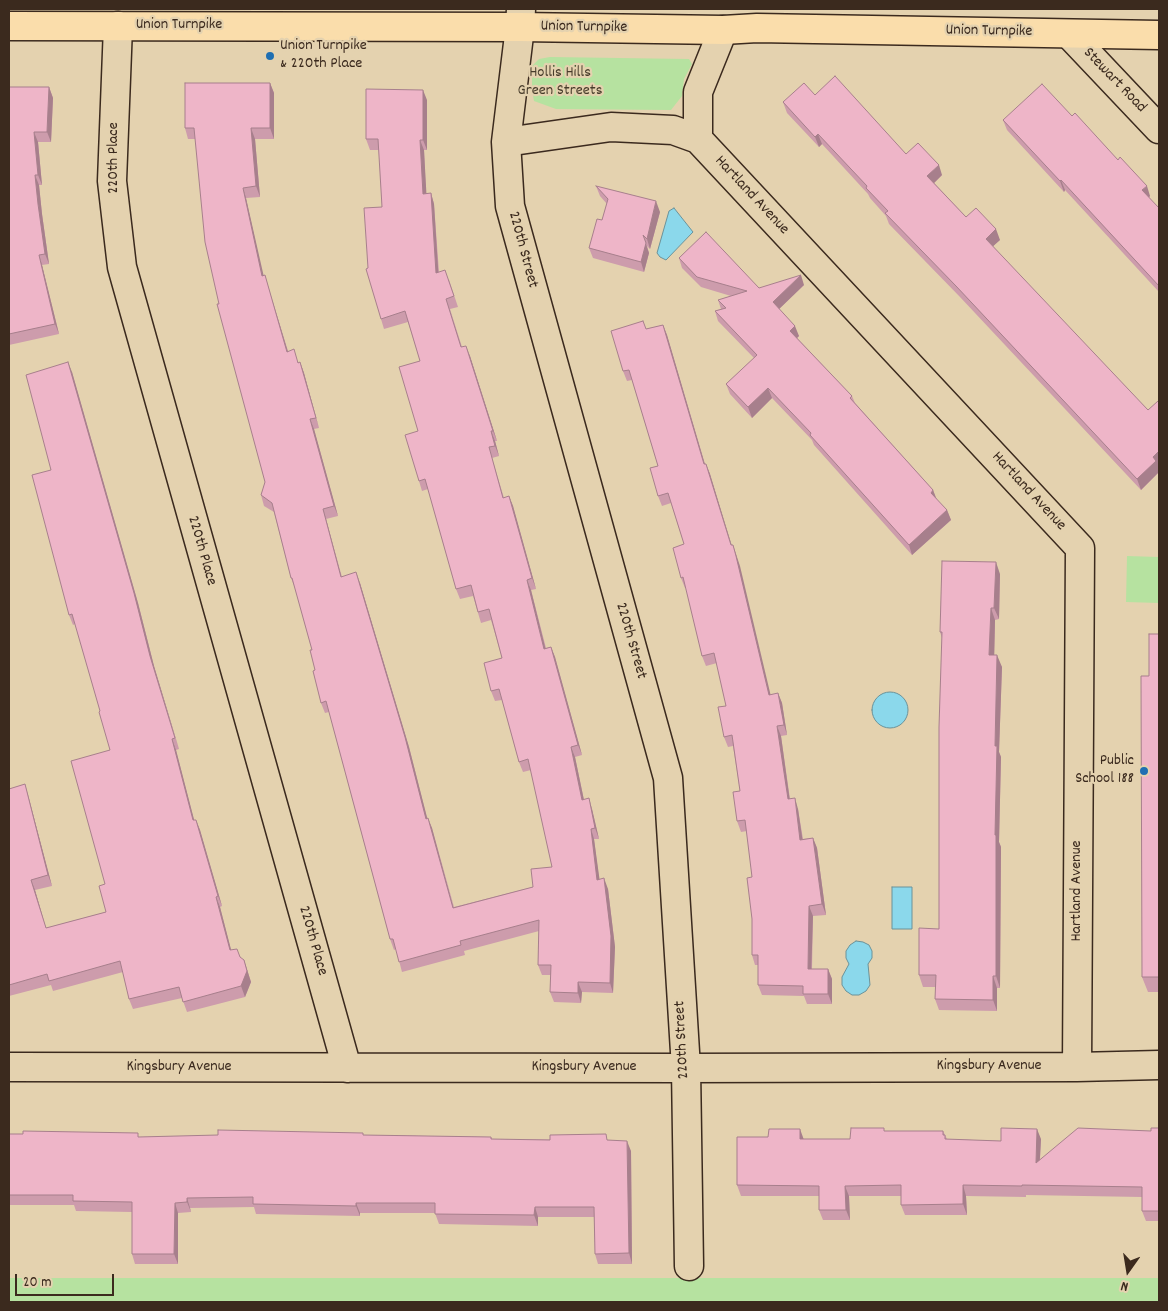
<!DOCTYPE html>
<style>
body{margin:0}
#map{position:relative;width:1168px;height:1311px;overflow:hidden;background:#e4d2af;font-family:Dekko,sans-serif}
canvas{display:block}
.frame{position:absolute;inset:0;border:10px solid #3b2a1e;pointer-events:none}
.north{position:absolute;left:1103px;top:1246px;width:50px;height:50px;-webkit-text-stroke:4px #e4d2af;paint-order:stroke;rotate:193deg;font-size:14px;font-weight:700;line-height:20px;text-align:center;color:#3b2a1e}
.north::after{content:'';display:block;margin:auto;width:18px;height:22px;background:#3b2a1e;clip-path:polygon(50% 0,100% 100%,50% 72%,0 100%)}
.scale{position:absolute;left:15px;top:1274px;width:99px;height:22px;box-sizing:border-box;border:2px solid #3b2a1e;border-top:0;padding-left:6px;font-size:15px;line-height:18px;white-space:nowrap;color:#3b2a1e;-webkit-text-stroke:4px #e4d2af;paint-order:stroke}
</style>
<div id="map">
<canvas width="1168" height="1311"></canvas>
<div class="frame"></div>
<div class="north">N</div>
<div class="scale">20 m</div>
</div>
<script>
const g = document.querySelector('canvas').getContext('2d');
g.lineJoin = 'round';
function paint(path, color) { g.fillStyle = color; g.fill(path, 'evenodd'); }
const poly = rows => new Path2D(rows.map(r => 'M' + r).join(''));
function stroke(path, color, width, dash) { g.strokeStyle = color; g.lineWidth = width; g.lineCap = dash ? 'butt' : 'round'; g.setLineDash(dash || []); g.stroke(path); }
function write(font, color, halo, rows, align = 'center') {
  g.font = font + ' Dekko,sans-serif'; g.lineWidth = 4.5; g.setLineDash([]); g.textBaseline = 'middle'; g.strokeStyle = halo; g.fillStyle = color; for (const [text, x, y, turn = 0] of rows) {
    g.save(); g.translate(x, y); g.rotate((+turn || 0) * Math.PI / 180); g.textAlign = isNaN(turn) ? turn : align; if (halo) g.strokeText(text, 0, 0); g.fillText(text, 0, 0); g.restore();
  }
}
paint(poly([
 [550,57,689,59,692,64,684,79,682,96,671,110,556,109,534,101,532,90,532,66,539,59],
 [1127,556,1159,557,1159,603,1126,602],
 [9,1278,1159,1278,1159,1302,9,1302]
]), '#b6e2a0');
const water = poly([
 [674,208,693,232,666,260,660,257,657,253,669,211,674,208],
 '872 710a18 18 0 1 1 36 0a18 18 0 1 1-36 0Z',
 [892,887,912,887,912,929,892,929,892,887],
 [856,941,863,942,869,945,872,951,872,958,868,964,870,985,866,991,859,995,852,995,846,991,842,985,842,977,849,964,846,958,846,951,850,945,856,941]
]);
paint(water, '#8bd8eb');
stroke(water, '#6b9299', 1);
const minor = poly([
 [521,9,520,27,506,142,510,206,668,778,686,1068,689,1266],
 [118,26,112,181,122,267,347,1068],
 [723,30,698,92,698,139,1080,548,1077,1067],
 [1069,34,1159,129],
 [506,142,611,127,673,130,698,139],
 [9,1067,686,1068,1077,1067,1159,1065]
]);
const primary = poly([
 [9,26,520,27,723,30,757,28,1159,35]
]);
stroke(minor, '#3b2a1e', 31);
stroke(primary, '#3b2a1e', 31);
stroke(minor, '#e4d2af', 28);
stroke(primary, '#faddab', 28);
paint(poly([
 [270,83,274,93,274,139,255,139,260,197,246,198,263,276,265,275,268,286,288,351,299,363,300,362,304,373,319,428,314,429,338,516,326,519,342,577,360,583,409,747,427,818,432,828,454,907,533,887,552,867,531,770,523,772,519,762,502,700,495,701,491,691,502,658,491,620,481,623,473,596,460,599,456,589,428,489,422,491,419,481,418,431,420,361,408,322,384,329,381,319,368,268,382,207,379,150,370,150,366,139,427,100,427,150,424,150,426,194,431,193,434,204,439,272,449,280,458,307,450,309,462,347,470,356,497,441,495,441,499,456,492,458,504,498,509,496,513,506,536,589,531,590,546,648,551,647,555,657,582,755,575,757,584,800,592,809,599,839,594,839,599,879,608,889,615,947,613,993,582,992,581,1003,554,1002,550,992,551,975,542,975,538,965,539,931,464,951,465,955,402,972,396,949,394,950,390,939,329,712,325,713,321,703,312,650,295,588,291,578,274,512,264,506,261,495,265,482,219,304,195,139,188,139,185,128],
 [9,87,49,87,53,98,51,142,38,142,42,185,39,185,42,214,49,264,42,265,59,334,9,345],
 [815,95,906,154,942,175,934,183,966,217,1000,240,993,246,1158,466,1159,472,1141,490,960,297,889,224,886,216,870,198,868,194,822,144,819,147,787,113,783,102],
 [1072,116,1150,196,1149,198,1159,208,1159,292,1065,190,1064,192,1007,130,1003,120],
 [596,186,660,212,650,249,647,246,649,253,644,272,593,258,589,248,602,220,607,204,600,196],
 [679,258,759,288,804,285,779,309,799,336,797,338,852,396,855,403,933,490,936,499,947,510,951,520,912,555,814,445,812,440,772,398,752,418,730,394,726,384,754,358,718,321,715,311,721,309,718,300,731,296,701,287,682,268],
 [663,325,667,335,705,464,706,464,710,474,731,545,733,545,736,555,770,695,778,693,782,703,787,735,781,736,790,799,798,809,803,839,813,838,817,848,826,915,813,916,812,969,828,969,832,979,832,1004,807,1004,804,996,762,995,758,985,758,965,755,965,752,955,752,877,747,831,741,832,737,821,740,791,733,746,728,747,724,737,726,706,717,663,706,666,702,656,686,588,685,588,681,578,684,544,671,503,662,506,658,496,658,466,632,380,627,381,623,371,646,329],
 [72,372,138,603,154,666,179,749,176,750,194,820,196,820,200,830,222,906,220,907,231,950,240,958,244,960,251,982,245,997,187,1012,182,998,133,1009,129,999,123,972,53,991,51,985,9,996,9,784,10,789,25,784,28,795,52,886,35,890,46,928,106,912,105,884,110,750,100,711,75,624,73,625,69,615,51,470],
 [1000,574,999,619,995,620,994,655,1002,667,999,752,1001,757,999,842,1001,847,1000,988,997,988,997,1011,939,1010,935,999,936,987,923,987,919,975,939,929,942,638,940,632],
 [1159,634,1159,992,1148,992,1142,977,1149,676],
 [1159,1128,1159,1221,1146,1221,1142,1211,1142,1197,1026,1195,1026,1197,966,1196,967,1215,905,1215,901,1205,901,1196,849,1196,850,1220,823,1220,819,1210,819,1196,741,1196,737,1185,804,1139,850,1139,885,1131,943,1131,947,1139,1001,1141,1041,1139,1040,1160,1151,1131],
 [9,1134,139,1137,364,1135,491,1137,492,1139,609,1140,631,1151,632,1264,598,1264,595,1254,594,1217,538,1217,538,1226,439,1224,435,1213,360,1213,360,1216,256,1214,254,1207,190,1208,191,1212,178,1213,178,1264,135,1264,132,1254,132,1212,76,1211,74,1205,9,1205]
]), '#cd9cac');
paint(poly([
 [270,83,274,93,274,139,270,128],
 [49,87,53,98,51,142,47,132],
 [423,90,427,100,427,150,423,140],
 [251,128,255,139,260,197,256,186],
 [34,132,38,142,42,185,38,175],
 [818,134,822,144,819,147,815,137],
 [420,140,424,150,427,204,423,194],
 [939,165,942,175,931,186,927,176],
 [35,175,39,185,42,214,49,264,45,254,38,204],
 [1061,180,1065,190,1064,192,1060,181],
 [1147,186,1150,196,1146,200,1142,190],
 [243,188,246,198,266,286,262,276],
 [431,193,434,204,439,283,436,273],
 [656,201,660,212,650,249,647,239],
 [996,229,1000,240,990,249,986,239],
 [643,235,649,253,644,272,641,262],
 [39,255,42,265,59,334,55,324],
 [265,275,268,286,291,362,287,352],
 [801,275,804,285,776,312,773,302],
 [663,325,667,335,708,475,704,464],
 [795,326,799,336,794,341,790,331],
 [466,346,470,356,497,441,493,431],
 [68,362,72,372,138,603,154,666,179,749,150,656],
 [300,362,304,373,319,428,316,418],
 [768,388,772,398,752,418,748,407],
 [310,419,314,429,338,516,334,506],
 [491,431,495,441,499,456,495,446],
 [1159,451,1159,465,1158,466,1159,472,1141,490,1137,479,1153,457],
 [706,464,710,474,735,556,731,545],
 [933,490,937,500,931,493],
 [509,496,513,506,536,589,532,578],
 [323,509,326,519,344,587,341,577],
 [947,510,951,520,912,555,909,545],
 [733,545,740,566,773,705,769,695],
 [996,562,1000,574,999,619,994,608],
 [356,572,360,583,409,747,430,829,426,819],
 [527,580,531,590,548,659,544,649],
 [991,608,995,620,994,667,989,655],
 [551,647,555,657,582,755,578,745],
 [997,655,1002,667,999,752,1001,757,999,842,1001,847,1000,988,996,976,995,835,995,746],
 [778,693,782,703,787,735,784,725],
 [777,726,781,736,791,809,788,799],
 [172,739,176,750,197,831,193,820],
 [571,747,575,757,586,810,582,800],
 [25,784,28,795,52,886,48,875],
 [589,798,592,809,599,839,595,828],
 [795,798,798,809,804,850,800,840],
 [428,818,432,828,456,918,453,908],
 [196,820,200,830,222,906,218,896],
 [591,829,594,839,601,890,597,880],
 [813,838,817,848,826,915,822,904],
 [604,878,608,889,615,947,613,993,610,983],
 [31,880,35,890,49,939,46,928],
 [216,897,220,907,234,961,230,950],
 [809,906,813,916,811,979,808,969],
 [244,960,251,982,245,997,241,986],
 [828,969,832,979,832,1004,828,994],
 [993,976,997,988,997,1011,993,1000],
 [578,982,582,992,581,1003,578,993],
 [800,1129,804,1140,800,1139],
 [1037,1129,1041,1139,1039,1174,1036,1163],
 [627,1141,631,1151,632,1264,629,1253],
 [963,1185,966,1196,967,1215,963,1204],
 [845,1186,849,1196,850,1220,846,1210],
 [187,1198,190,1208,191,1212,187,1202],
 [175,1203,178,1213,178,1264,174,1254],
 [356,1203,360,1213,360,1216,356,1206],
 [535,1207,538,1217,538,1226,534,1215]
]), '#a77f8c');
const building = poly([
 [835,76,906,154,918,143,939,165,927,176,966,217,976,208,996,229,986,239,1148,410,1158,401,1159,402,1159,451,1153,457,1156,461,1137,479,956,286,885,213,888,211,866,188,867,186,818,134,815,137,783,102,804,83,815,95,835,76],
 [185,83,270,83,270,128,251,128,256,186,243,188,262,276,265,275,287,352,294,349,298,363,300,362,316,418,310,419,334,506,323,509,341,577,356,572,405,737,426,819,428,818,453,908,533,887,531,869,552,867,528,759,519,762,499,689,491,691,484,663,502,658,489,609,478,612,471,585,456,589,425,479,419,481,405,435,418,431,399,367,420,361,405,311,381,319,366,269,368,268,364,208,382,207,378,139,366,139,366,89,423,90,423,140,420,140,423,194,431,193,436,273,445,270,454,296,446,299,461,347,466,346,493,431,491,431,495,446,489,447,503,498,509,496,532,578,527,580,544,649,551,647,578,745,571,747,582,800,589,798,595,828,591,829,597,880,604,878,611,936,610,983,578,982,578,993,550,992,551,965,538,965,539,920,460,941,461,945,399,962,393,939,390,939,326,701,321,703,313,671,315,670,310,650,312,650,292,578,291,578,272,503,261,495,265,482,217,304,219,304,205,242,194,128,185,128,185,83],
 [1042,84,1072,116,1075,113,1118,160,1120,157,1147,186,1142,190,1159,208,1159,286,1061,180,1060,181,1003,120,1042,84],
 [9,87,49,87,47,132,34,132,38,175,35,175,38,204,45,254,39,255,55,324,9,334,9,87],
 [596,186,656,201,647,239,643,235,646,243,641,262,589,248,597,219,602,220,608,199,596,186],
 [706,232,759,288,801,275,773,302,795,326,790,331,852,396,850,398,933,490,931,493,947,510,909,545,810,435,811,433,768,388,748,407,726,384,757,355,715,311,726,308,718,300,747,291,697,277,679,258,706,232],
 [643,321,646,329,663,325,704,464,706,464,731,545,733,545,736,556,769,695,778,693,784,725,777,726,788,799,795,798,800,840,813,838,822,904,809,906,808,969,828,969,828,994,803,994,803,986,758,985,758,955,752,955,752,919,747,878,752,877,745,820,737,821,733,792,740,791,732,735,724,737,718,707,726,706,714,653,702,656,683,577,681,578,673,548,684,544,668,493,658,496,650,468,658,466,629,370,623,371,611,331,643,321],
 [68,362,134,593,150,656,175,738,172,739,193,820,196,820,218,896,216,897,230,950,237,949,240,957,244,960,247,971,241,986,183,1002,179,987,129,999,120,961,49,981,47,974,9,985,9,789,25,784,48,875,31,880,46,928,106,912,99,886,105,884,71,761,110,750,99,712,100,711,72,614,69,615,32,475,51,470,26,375,68,362],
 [942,561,996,562,994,608,991,608,989,655,997,655,995,746,997,746,995,835,996,835,996,976,993,976,993,1000,935,999,936,975,919,975,919,928,939,929,939,727,942,632,940,632,942,561],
 [1149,634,1159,634,1159,977,1142,977,1141,676,1149,676,1149,634],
 [851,1128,884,1128,884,1131,943,1131,943,1135,945,1135,945,1139,1001,1141,1001,1128,1037,1129,1036,1163,1078,1128,1151,1131,1151,1128,1159,1128,1159,1211,1142,1211,1142,1187,1022,1185,1022,1186,963,1185,963,1204,901,1205,901,1185,845,1186,846,1210,819,1210,819,1186,737,1185,737,1137,768,1137,769,1129,800,1129,800,1139,850,1139,851,1128],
 [218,1130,363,1133,363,1135,491,1137,491,1139,550,1140,550,1135,606,1134,607,1140,627,1141,629,1253,595,1254,594,1207,535,1207,534,1215,435,1214,435,1203,356,1203,356,1206,253,1204,253,1197,187,1198,187,1202,175,1203,174,1254,132,1254,132,1202,73,1201,73,1195,9,1195,9,1134,23,1134,23,1131,138,1133,138,1137,218,1135,218,1130]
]);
paint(building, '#eeb5c8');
stroke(building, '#a77f8c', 1);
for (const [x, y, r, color] of [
 [270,56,5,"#1f6fb2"],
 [1144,771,5,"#1f6fb2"]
]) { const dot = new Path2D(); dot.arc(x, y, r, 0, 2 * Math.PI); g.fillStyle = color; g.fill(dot); stroke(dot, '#e4d2af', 2); }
write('16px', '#3b2a1e', '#e4d2af', [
 ["Union Turnpike",179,26],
 ["Union Turnpike",584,28,1],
 ["Union Turnpike",989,32,1],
 ["Stewart Road",1114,81,46],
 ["220th Place",115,158,-90],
 ["Hartland Avenue",751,196,47],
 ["220th Street",522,250,75],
 ["Hartland Avenue",1028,492,47],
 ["220th Place",201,551,74],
 ["220th Street",630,641,74],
 ["Hartland Avenue",1078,891,-90],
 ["220th Place",312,941,74],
 ["220th Street",683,1040,-93],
 ["Kingsbury Avenue",989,1067],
 ["Kingsbury Avenue",179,1068],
 ["Kingsbury Avenue",584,1068]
]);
write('16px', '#3b2a1e', '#e4d2af', [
 ["Union Turnpike",280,47],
 ["& 220th Place",280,65],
 ["Public",1134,762,"right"],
 ["School 188",1134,780,"right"]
], 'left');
write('16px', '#473c2b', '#e4d2af', [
 ["Hollis Hills",560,74],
 ["Green Streets",560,92]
]);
</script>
